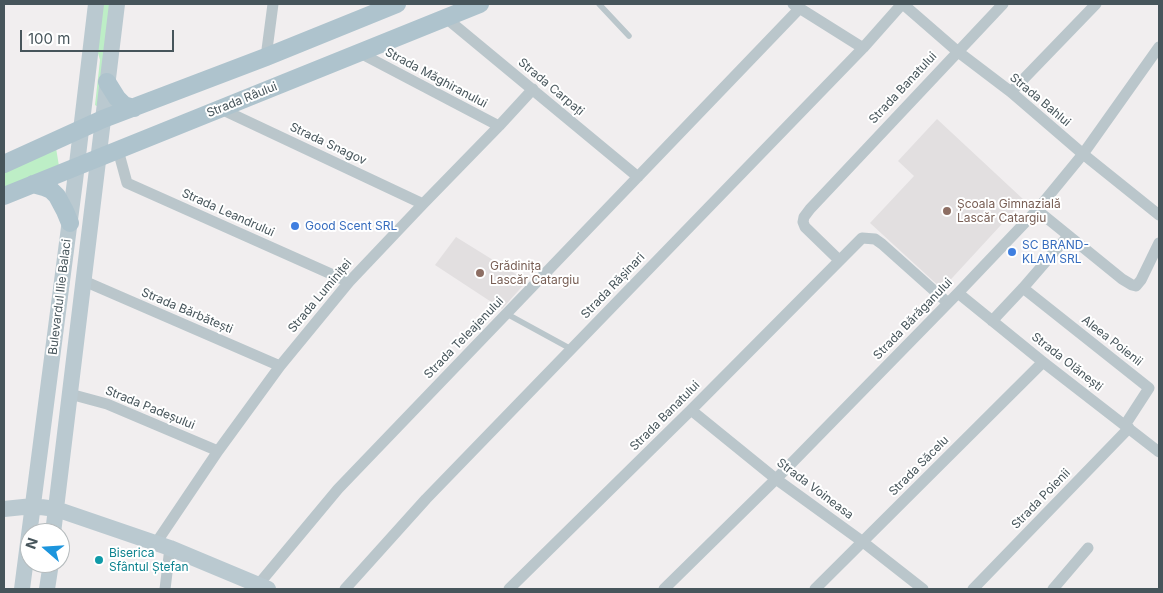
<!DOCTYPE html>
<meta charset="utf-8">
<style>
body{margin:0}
#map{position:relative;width:1163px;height:593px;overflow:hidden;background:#f1eeef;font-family:Inter,sans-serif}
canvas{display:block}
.frame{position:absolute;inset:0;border:5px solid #47555b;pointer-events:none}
.north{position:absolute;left:20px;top:523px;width:50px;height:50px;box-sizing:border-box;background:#fff;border:1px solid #b5bbbd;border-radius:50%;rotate:289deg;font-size:14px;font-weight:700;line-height:20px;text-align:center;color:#47555b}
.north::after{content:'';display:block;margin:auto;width:18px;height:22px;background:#1c95dd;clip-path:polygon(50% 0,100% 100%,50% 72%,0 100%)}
.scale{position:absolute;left:20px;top:30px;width:154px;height:22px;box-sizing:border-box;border:2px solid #47555b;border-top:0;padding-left:6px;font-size:15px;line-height:18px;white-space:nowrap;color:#47555b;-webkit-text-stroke:4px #fff;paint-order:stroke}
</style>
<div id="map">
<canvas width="1163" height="593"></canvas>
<div class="frame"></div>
<div class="north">N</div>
<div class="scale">100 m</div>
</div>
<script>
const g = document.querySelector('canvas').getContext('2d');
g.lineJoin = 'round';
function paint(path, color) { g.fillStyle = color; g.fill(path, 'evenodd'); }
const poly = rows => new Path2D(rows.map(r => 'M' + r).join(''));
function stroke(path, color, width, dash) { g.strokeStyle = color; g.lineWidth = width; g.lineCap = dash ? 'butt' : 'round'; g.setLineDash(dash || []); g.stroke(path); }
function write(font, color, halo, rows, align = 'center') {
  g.font = font + ' Inter,sans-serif'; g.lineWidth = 4; g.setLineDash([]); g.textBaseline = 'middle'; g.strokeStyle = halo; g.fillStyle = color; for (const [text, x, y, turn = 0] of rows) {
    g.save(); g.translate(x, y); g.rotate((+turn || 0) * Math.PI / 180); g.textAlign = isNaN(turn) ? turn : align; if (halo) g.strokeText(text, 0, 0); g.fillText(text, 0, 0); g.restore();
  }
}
paint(poly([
 [937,119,1024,200,942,289,870,223,914,176,898,161],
 [456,237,527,281,502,309,435,265]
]), '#e2dfe0');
paint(poly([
 [102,4,112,4,98,107,95,105,100,60,97,50],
 [56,148,59,166,4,189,4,171]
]), '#bdeec6');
stroke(poly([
 [599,4,629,36],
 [507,314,571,349]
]), '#bac6cb', 5.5);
stroke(poly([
 [793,4,863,48],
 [903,4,957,51,1011,92,1083,154,1159,215],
 [446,18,638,177],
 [360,53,499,126],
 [266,57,273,4],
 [1011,92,1096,4],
 [221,109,423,204],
 [118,150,127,183,349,282],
 [1037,210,1122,279,1132,285,1136,286,1141,280,1159,243],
 [839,260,805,227,803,222,804,217,810,209,1003,4],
 [84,281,280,366],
 [1023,288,1149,388,1125,425],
 [958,293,1043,362,1159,452],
 [992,321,1023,288,1068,236],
 [70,394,107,404,218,451],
 [691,410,776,479,863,542,923,589],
 [156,543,218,451,280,366,349,282,423,204,499,126,533,89],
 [258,585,338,489,800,8],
 [165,589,170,548],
 [345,589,426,499,863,48,902,4],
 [509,589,691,410,862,238,875,239,882,244,948,303],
 [664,589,776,479,958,293,1037,210,1083,154,1159,47],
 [815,589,1043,362],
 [973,589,1129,428],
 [1053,589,1088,548]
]), '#bac6cb', 11);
stroke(poly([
 [4,509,33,506,56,509,170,548,268,589],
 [53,533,117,4],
 [22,589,75,181,96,4],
 [47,589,51,563]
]), '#bac9d0', 16);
stroke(poly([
 [107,82,117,98,124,105,134,108],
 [4,164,103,119,266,57,397,4],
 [33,184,44,187,51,190,57,196,65,211,70,223],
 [4,196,480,4]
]), '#aec3cd', 18);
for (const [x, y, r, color] of [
 [947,211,5,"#8d6e63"],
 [295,226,5,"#3f7fe0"],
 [1012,252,5,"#3f7fe0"],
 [480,273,5,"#8d6e63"],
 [99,560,5,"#0f9aa8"]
]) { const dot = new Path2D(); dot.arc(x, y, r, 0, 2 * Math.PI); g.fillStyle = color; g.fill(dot); stroke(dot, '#fff', 2); }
write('12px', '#47555b', '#fff', [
 ["Strada Măghiranului",436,78,28],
 ["Strada Carpați",551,87,40],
 ["Strada Banatului",903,88,-47],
 ["Strada Râului",242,100,-22],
 ["Strada Bahlui",1040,100,40],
 ["Strada Snagov",328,144,25],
 ["Strada Leandrului",228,213,24],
 ["Strada Rășinari",613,286,-46],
 ["Strada Luminiței",320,296,-50],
 ["Bulevardul Ilie Balaci",60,297,-83],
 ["Strada Bărbătești",187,311,23],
 ["Strada Bărăganului",913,319,-46],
 ["Strada Teleajenului",464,338,-46],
 ["Aleea Poienii",1112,341,38],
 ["Strada Olănești",1067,362,38],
 ["Strada Padeșului",150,408,22],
 ["Strada Banatului",665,416,-45],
 ["Strada Săcelu",919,466,-45],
 ["Strada Voineasa",815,489,37],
 ["Strada Poienii",1041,499,-46]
]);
write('12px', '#785e54', '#fff', [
 ["Școala Gimnazială",957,204],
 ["Lascăr Catargiu",957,218],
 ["Grădinița",490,266],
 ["Lascăr Catargiu",490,280]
], 'left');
write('12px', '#366cbe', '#fff', [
 ["Good Scent SRL",305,226],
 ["SC BRAND-",1022,245],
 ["KLAM SRL",1022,259]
], 'left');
write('12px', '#0d838f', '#fff', [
 ["Biserica",109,553],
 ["Sfântul Ștefan",109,567]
], 'left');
</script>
